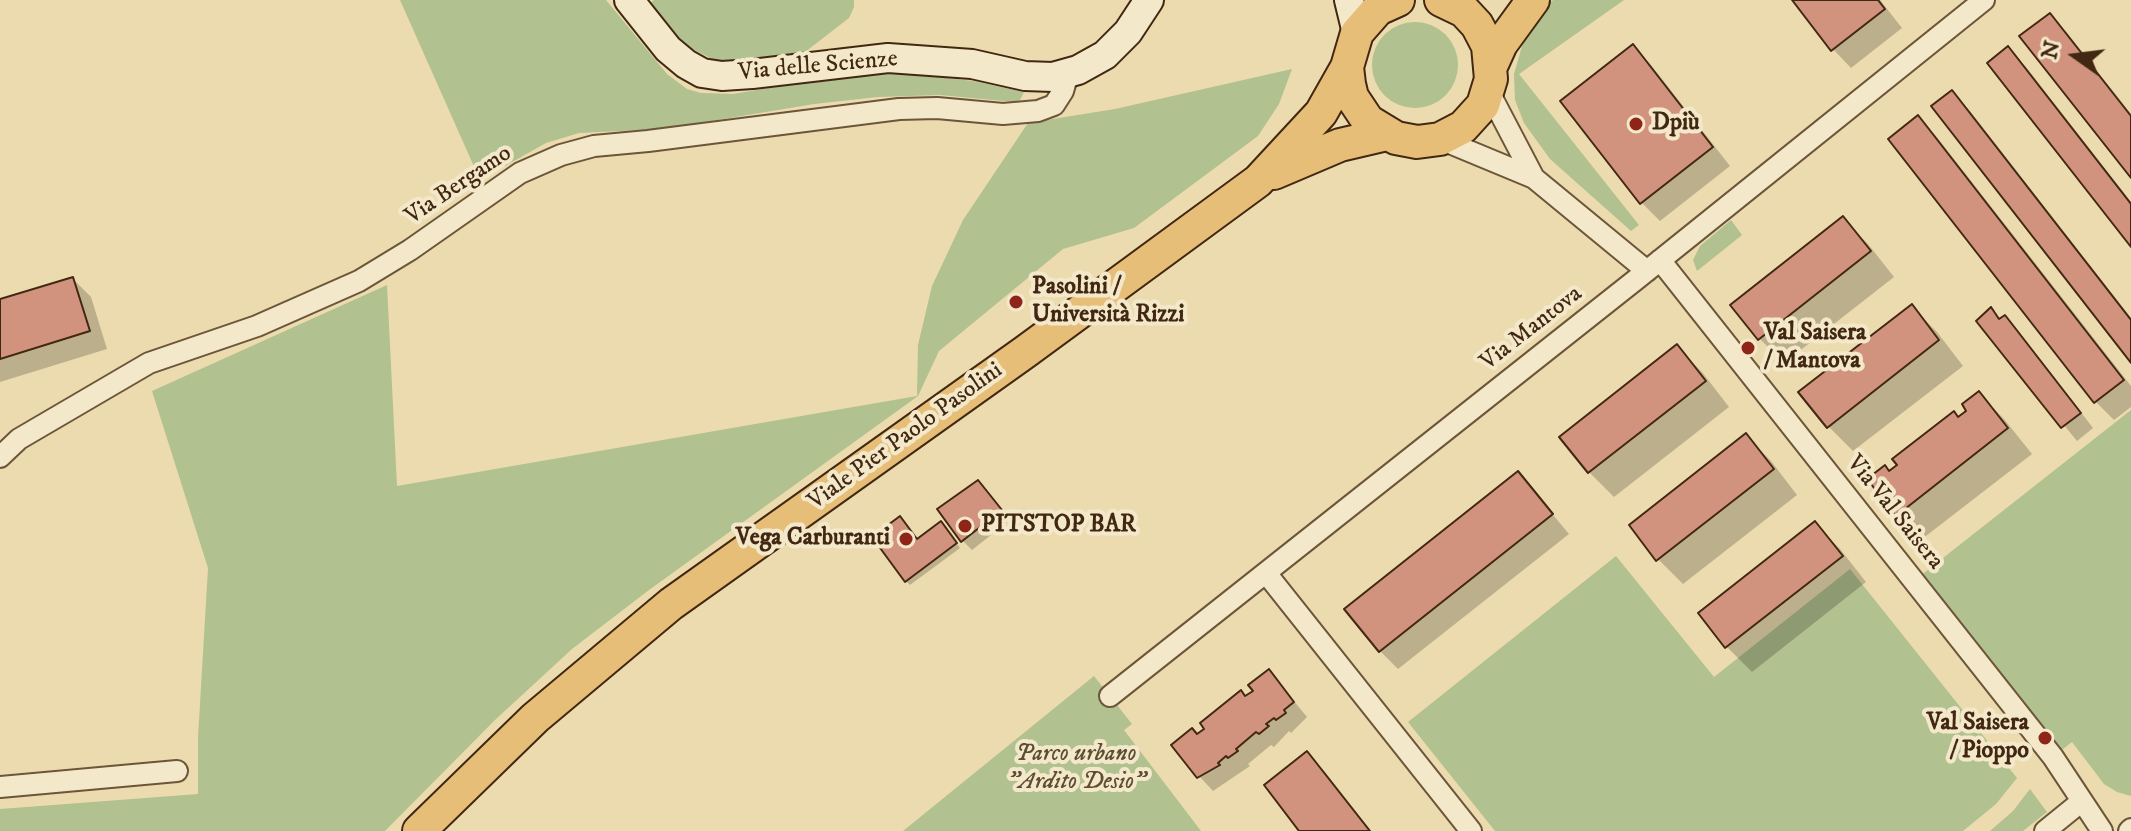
<!DOCTYPE html>
<meta charset="utf-8">
<style>
body{margin:0}
#map{position:relative;width:2131px;height:831px;overflow:hidden;background:#ecdbae;font-family:"IM FELL DW Pica",serif}
canvas{display:block}
.north{position:absolute;left:2035px;top:16px;width:80px;height:80px;-webkit-text-stroke:6px #f3e8ca;paint-order:stroke;rotate:284deg;font-size:22px;font-weight:700;line-height:32px;text-align:center;color:#422812}
.north::after{content:'';display:block;margin:auto;width:28px;height:36px;background:#422812;clip-path:polygon(50% 0,100% 100%,50% 72%,0 100%)}
</style>
<div id="map">
<canvas width="2131" height="831"></canvas>
<div class="north">N</div>
</div>
<script>
const g = document.querySelector('canvas').getContext('2d');
g.lineJoin = 'round';
function paint(path, color) { g.fillStyle = color; g.fill(path, 'evenodd'); }
const poly = rows => new Path2D(rows.map(r => 'M' + r).join(''));
function stroke(path, color, width, dash) { g.strokeStyle = color; g.lineWidth = width; g.lineCap = dash ? 'butt' : 'round'; g.setLineDash(dash || []); g.stroke(path); }
function write(font, color, halo, rows, align = 'center') {
  g.font = font + ' "IM FELL DW Pica",serif'; g.lineWidth = 8; g.setLineDash([]); g.textBaseline = 'middle'; g.strokeStyle = halo; g.fillStyle = color; for (const [text, x, y, turn = 0] of rows) {
    g.save(); g.translate(x, y); g.rotate((+turn || 0) * Math.PI / 180); g.textAlign = isNaN(turn) ? turn : align; if (halo) g.strokeText(text, 0, 0); g.fillText(text, 0, 0); g.restore();
  }
}
paint(poly([
 [400,0,606,0,667,74,687,89,701,93,733,94,857,73,892,71,973,81,1024,92,1020,100,1014,102,940,95,878,97,814,104,663,129,579,133,546,143,480,180],
 [654,0,854,0,854,7,849,18,805,52,753,62,731,62,712,59,685,45,647,5],
 [1553,0,1624,0,1519,74,1639,225,1631,231,1550,159,1524,123,1515,100,1514,74,1526,32,1536,16],
 '1372 65a43 43 0 1 1 86 0a43 43 0 1 1-86 0Z',
 [1292,69,1279,104,1258,136,1134,228,1063,249,939,351,918,396,649,590,572,649,495,720,385,831,0,831,0,809,198,794,198,738,208,568,152,391,387,285,397,486,917,396,918,345,932,286,963,220,1028,123,1115,109],
 [1731,220,1742,235,1697,271,1693,260,1700,246],
 [2131,410,2131,796,2117,792,2104,784,2072,742,2053,757,1915,580],
 [1616,556,1714,677,1850,569,2017,778,1996,804,1963,831,1495,831,1408,722],
 [1094,676,1132,724,1124,730,1201,831,903,831],
 [2030,789,2047,812,2023,831,1990,831,2013,811]
]), '#b1c18f');
paint(poly([
 [1794,0,1880,0,1902,28,1851,68,1833,49],
 [2050,15,2068,34,2131,114,2131,175],
 [1633,47,1651,65,1730,166,1660,221,1642,203,1563,101],
 [2008,49,2026,67,2131,202,2131,243],
 [1952,92,1970,111,2131,318,2131,360],
 [1918,118,1936,136,2131,386,2131,407,2114,420,2096,402],
 [1843,219,1868,244,1894,277,1784,363,1759,338],
 [73,279,91,297,107,349,0,382,0,301],
 [1912,307,1937,332,1963,366,1853,451,1828,426],
 [1991,310,2001,320,2005,318,2019,332,2093,428,2077,441,1979,321],
 [1677,347,1702,372,1729,407,1614,497,1589,472,1562,437],
 [1979,394,2004,419,2032,454,1922,539,1897,514,1890,473,1968,411],
 [1746,436,1771,461,1797,495,1683,584,1658,559],
 [1518,473,1569,534,1398,669,1380,651],
 [987,492,1010,520,972,550,963,541],
 [1815,524,1840,549,1866,582,1752,672,1727,647,1700,613],
 [945,528,960,548,910,585,906,581,917,541],
 [1269,671,1307,717,1291,733,1289,731,1274,747,1271,745,1248,764,1250,766,1213,791,1199,776,1197,736,1256,691],
 [1307,754,1325,772,1371,831,1302,831]
]), '#0003');
const building = poly([
 [1792,0,1878,0,1885,9,1831,51,1792,0],
 [2050,13,2131,116,2131,178,2019,36,2050,13],
 [1633,44,1713,147,1640,204,1560,101,1633,44],
 [2008,46,2131,204,2131,247,1987,63,2008,46],
 [1952,90,2131,320,2131,363,1931,106,1952,90],
 [1918,115,2124,380,2094,403,1888,139,1918,115],
 [1843,216,1871,251,1758,340,1730,305,1843,216],
 [73,277,90,331,0,359,0,299,73,277],
 [1912,304,1939,340,1827,428,1798,392,1912,304],
 [1991,307,1999,319,2005,315,2081,413,2061,428,1976,321,1991,307],
 [1677,344,1706,381,1588,473,1559,437,1677,344],
 [1979,391,2008,428,1896,516,1867,479,1885,465,1889,471,1897,465,1892,459,1954,411,1958,417,1966,411,1962,404,1979,391],
 [1746,433,1774,469,1656,561,1629,525,1746,433],
 [1518,471,1553,514,1379,652,1344,609,1518,471],
 [978,480,1002,510,961,542,937,509,978,480],
 [900,516,917,539,941,521,957,543,905,582,872,537,900,516],
 [1815,521,1843,556,1725,648,1698,613,1815,521],
 [1269,669,1294,702,1284,710,1286,713,1276,720,1274,718,1266,724,1269,726,1259,734,1256,732,1236,749,1238,751,1228,758,1226,756,1218,763,1220,765,1197,778,1171,745,1192,728,1197,734,1204,729,1200,723,1241,690,1245,696,1253,691,1248,685,1269,669],
 [1307,751,1370,831,1299,831,1264,785,1307,751]
]);
paint(building, '#d1937d');
stroke(building, '#422812', 2);
const street = poly([
 [1489,92,1534,178],
 [1440,139,1534,178,1647,271],
 [1660,260,2053,757,2102,831],
 [0,457,19,439,149,363,257,326,359,281,410,250,520,173,561,155,594,146,648,141,899,109,937,108,1003,114,1038,111,1054,105,1063,91,1068,74],
 [1266,573,1471,831],
 [1110,696,1638,278,1984,0],
 [0,787,177,771],
 [2045,831,2082,801],
 [2129,831,2131,829]
]);
const secondary = poly([
 [629,0,668,49,686,64,702,73,722,76,752,74,888,58,972,64,1025,76,1053,77,1078,70,1105,55,1128,32,1149,0],
 [1349,0,1357,33]
]);
const primary = poly([
 [1398,0,1378,9,1357,33,1347,67,1349,84,1352,97,1368,121,1396,138,1417,142,1440,139,1463,127,1483,105,1491,79,1488,46,1477,25,1464,11,1441,0],
 [1492,64,1501,44,1533,0],
 [1274,173,1340,145,1387,134],
 [419,831,535,718,671,604,1025,352,1258,181,1321,113,1347,67]
]);
stroke(street, '#6c5539', 24);
stroke(secondary, '#422812', 32);
stroke(primary, '#422812', 36);
stroke(street, '#f3e8ca', 20);
stroke(secondary, '#f3e8ca', 28);
stroke(primary, '#e6be77', 32);
for (const [x, y, r, color] of [
 [1636,124,8,"#8f2418"],
 [1016,302,8,"#8f2418"],
 [1748,348,8,"#8f2418"],
 [965,526,8,"#8f2418"],
 [906,539,8,"#8f2418"],
 [2045,738,8,"#8f2418"]
]) { const dot = new Path2D(); dot.arc(x, y, r, 0, 2 * Math.PI); g.fillStyle = color; g.fill(dot); stroke(dot, '#f3e8ca', 3); }
write('24px', '#422812', '#f3e8ca', [
 ["Via delle Scienze",818,67,-5],
 ["Via Bergamo",459,186,-34],
 ["Via Mantova",1532,329,-38],
 ["Viale Pier Paolo Pasolini",906,437,-36],
 ["Via Val Saisera",1894,513,51]
]);
write('bold 24px', '#422812', '#f3e8ca', [
 ["Dpiù",1652,124],
 ["Pasolini /",1032,288],
 ["Università Rizzi",1032,316],
 ["Val Saisera",1764,334],
 ["/ Mantova",1764,362],
 ["PITSTOP BAR",981,526],
 ["Vega Carburanti",890,539,"right"],
 ["Val Saisera",2029,724,"right"],
 ["/ Pioppo",2029,752,"right"]
], 'left');
write('italic 24px', '#5e4e31', '#f3e8ca', [
 ["Parco urbano",1076,755],
 ["\"Ardito Desio\"",1076,783]
]);
</script>
